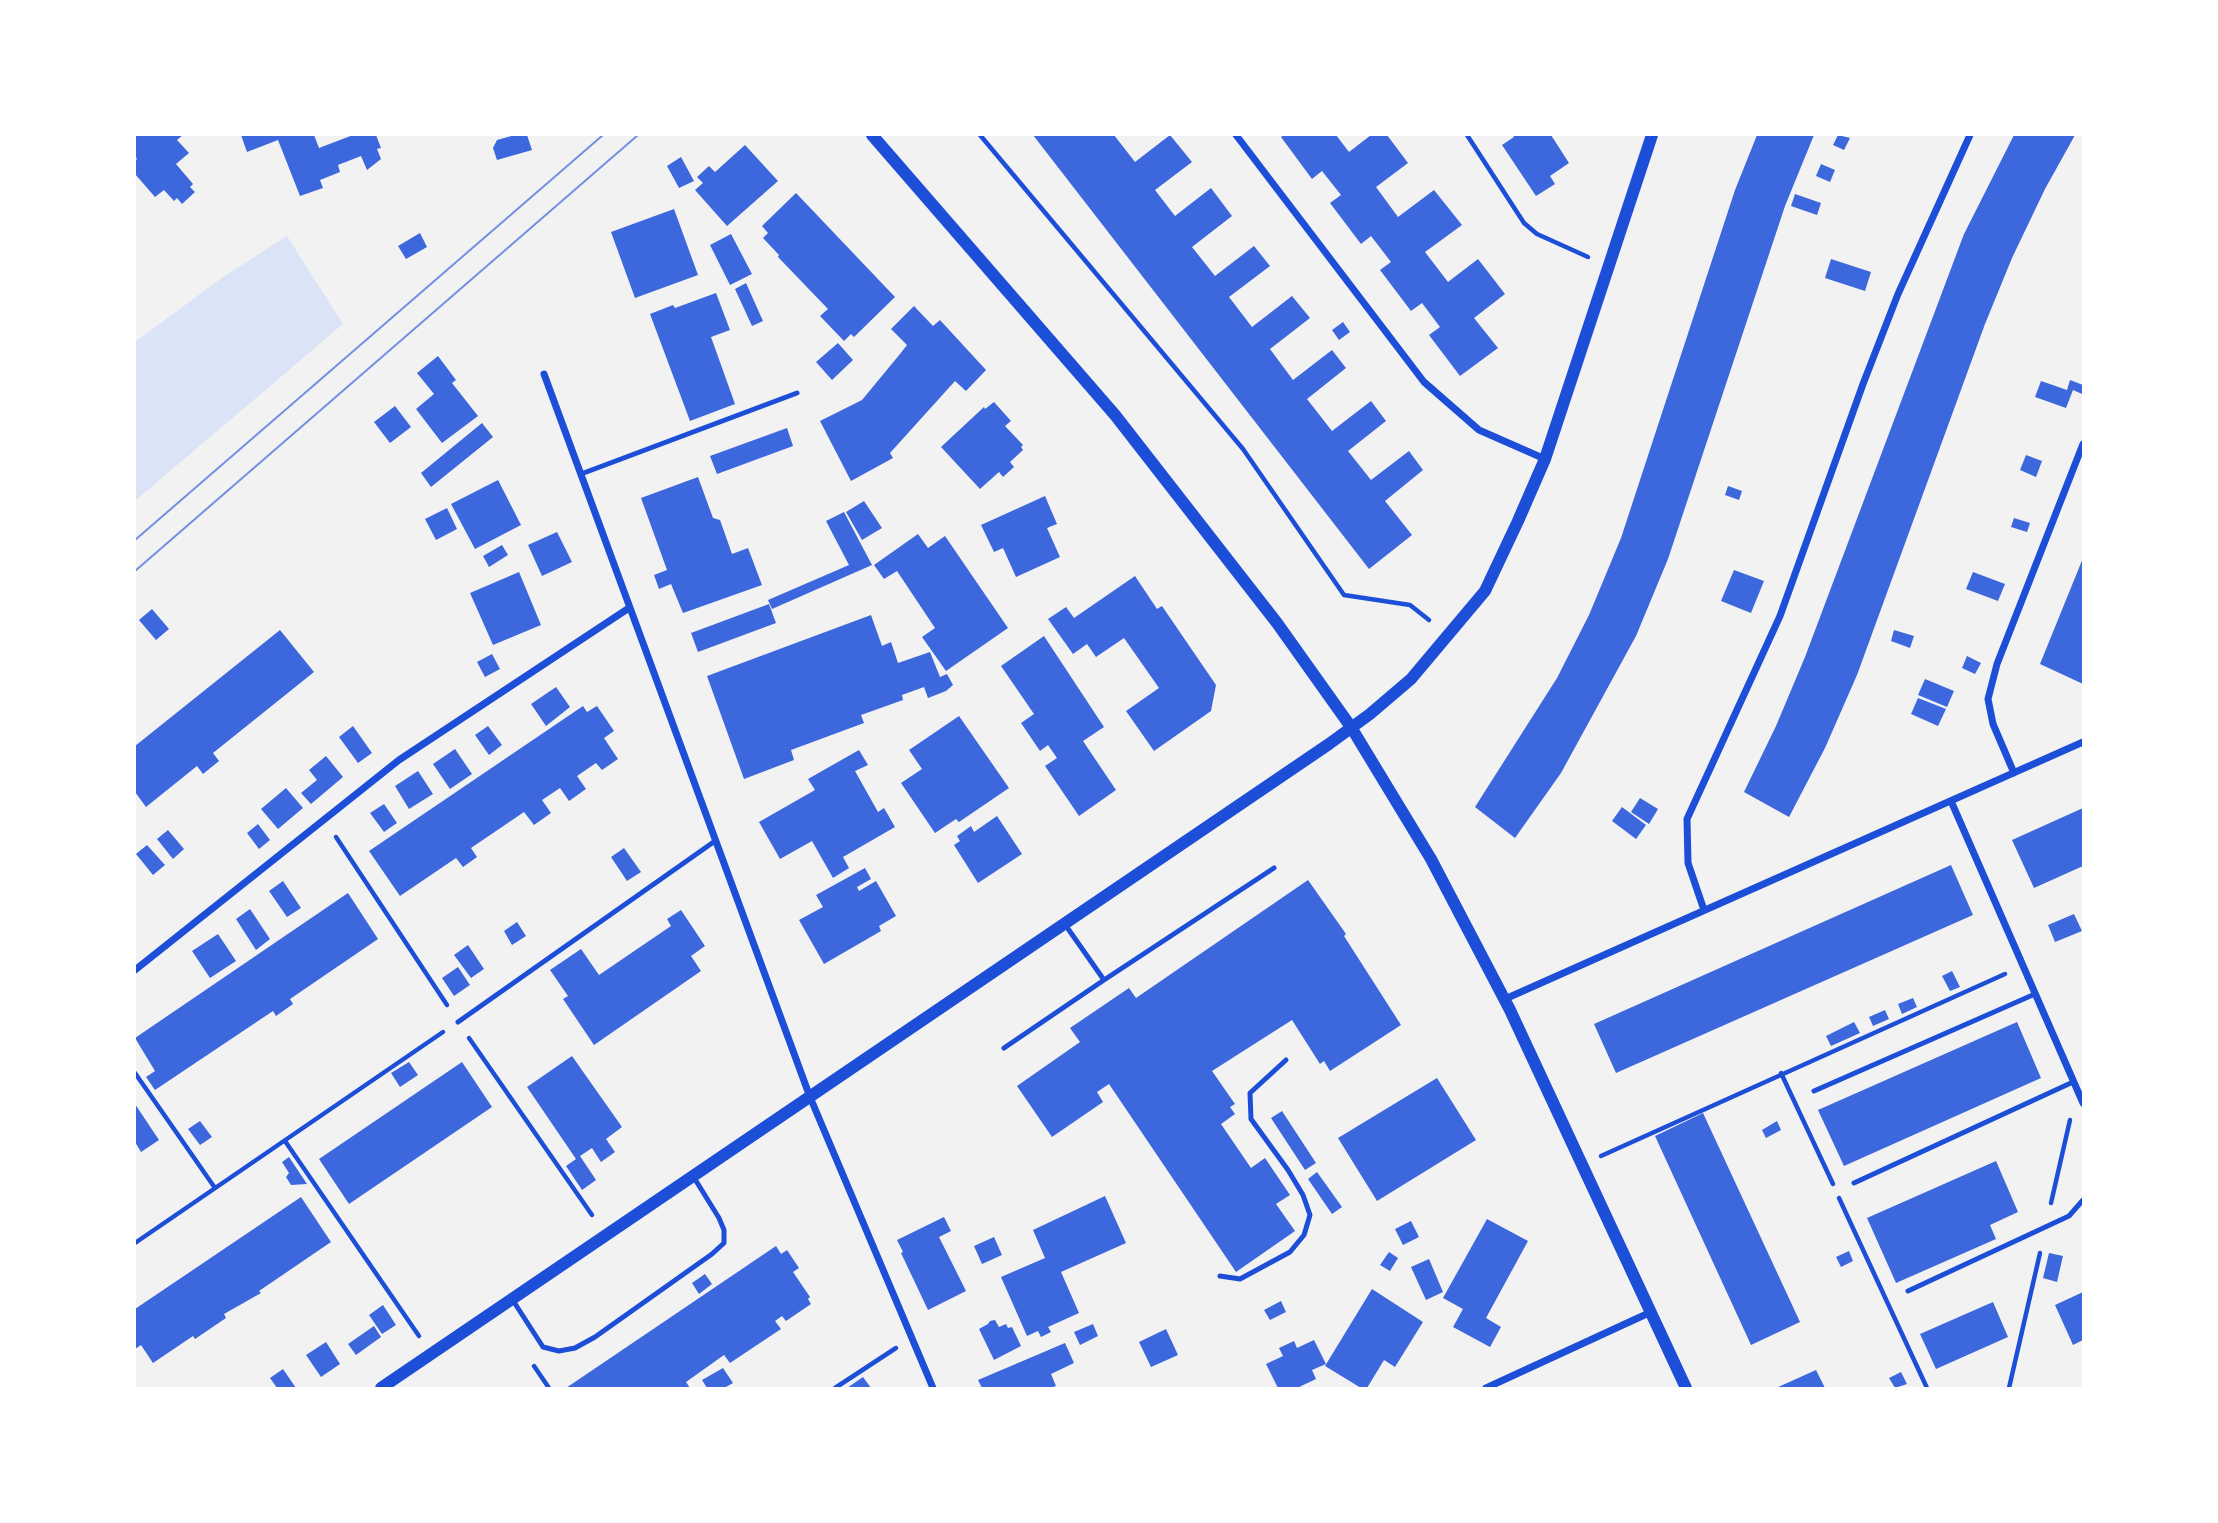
<!DOCTYPE html>
<style>
body{margin:0}
#map{position:relative;width:2218px;height:1523px;overflow:hidden;background:#f2f2f2;font-family:Barlow,sans-serif}
canvas{display:block}
.frame{position:absolute;inset:0;border:136px solid #fff;pointer-events:none}
</style>
<div id="map">
<canvas width="2218" height="1523"></canvas>
<div class="frame"></div>
</div>
<script>
const g = document.querySelector('canvas').getContext('2d');
g.lineJoin = 'round';
function paint(path, color) { g.fillStyle = color; g.fill(path, 'evenodd'); }
const poly = rows => new Path2D(rows.map(r => 'M' + r).join(''));
function stroke(path, color, width, dash) { g.strokeStyle = color; g.lineWidth = width; g.lineCap = dash ? 'butt' : 'round'; g.setLineDash(dash || []); g.stroke(path); }
paint(poly([
 [287,236,343,324,135,501,135,342,223,277]
]), '#dbe4f7');
paint(poly([
 [135,135,183,135,177,140,189,153,176,164,193,184,190,187,195,192,182,204,177,198,174,201,164,190,155,197,135,174,135,161,137,159,135,156],
 [241,135,314,135,319,148,353,135,376,135,381,148,377,149,381,159,367,170,361,156,338,165,340,172,320,180,323,188,300,196,278,140,247,152],
 [515,135,527,135,532,150,497,160,493,148,497,140],
 [1033,135,1114,135,1135,162,1170,135,1192,162,1155,190,1175,216,1211,188,1232,216,1192,247,1215,276,1254,246,1270,266,1229,297,1252,327,1292,296,1310,318,1270,349,1293,380,1332,350,1346,368,1307,399,1332,431,1371,401,1386,421,1348,451,1371,480,1409,451,1423,470,1385,501,1412,535,1369,569],
 [1284,135,1336,135,1349,152,1371,135,1387,135,1408,163,1376,187,1398,217,1434,190,1462,225,1425,252,1448,282,1478,259,1505,294,1474,318,1498,348,1460,376,1429,335,1440,327,1422,303,1411,311,1380,270,1391,262,1371,236,1361,244,1330,203,1341,195,1322,171,1312,179,1281,137],
 [1512,135,1551,135,1569,163,1550,176,1555,184,1536,196,1502,145,1514,137],
 [1757,135,1814,135,1785,206,1668,559,1636,636,1561,773,1515,838,1475,807,1557,678,1589,615,1621,538,1735,190],
 [1838,135,1850,138,1844,150,1833,145],
 [2014,135,2075,135,2045,189,2012,258,1985,324,1857,675,1825,748,1789,817,1744,792,1776,726,1805,657,1964,234],
 [745,145,778,181,727,226,695,190,703,183,697,177,709,166,715,172],
 [681,157,694,181,679,188,667,166],
 [1821,164,1835,170,1830,182,1816,176],
 [796,193,895,297,854,337,851,334,844,341,820,316,828,309,778,257,779,255,763,238,768,233,762,226],
 [1795,194,1821,203,1817,215,1791,206],
 [674,209,698,275,635,298,611,232],
 [420,233,427,247,406,259,398,246],
 [731,234,752,274,730,285,710,245],
 [1831,259,1871,272,1865,291,1825,278],
 [746,283,763,321,752,326,735,289],
 [716,293,730,330,711,337,735,404,690,421,650,314,673,305,675,308],
 [914,306,933,326,940,320,986,370,966,391,955,381,890,453,893,458,851,481,820,421,862,400,900,354,907,345,891,329],
 [1343,322,1350,332,1339,340,1332,330],
 [838,343,853,360,832,380,816,362],
 [438,356,456,380,452,383,478,416,442,443,416,409,434,394,417,373],
 [2070,380,2083,385,2083,390,2082,394,2073,390,2066,408,2035,397,2041,381,2067,390],
 [994,402,1011,421,1005,426,1023,445,1021,447,1023,450,1010,462,1014,467,1003,477,999,472,980,489,941,447,984,407,985,409],
 [395,406,411,427,390,443,374,422],
 [482,423,493,437,431,487,421,473],
 [787,428,793,446,717,474,710,456],
 [2026,455,2042,461,2036,477,2020,470],
 [698,477,713,518,720,520,732,554,748,548,762,585,683,613,671,584,659,589,654,575,667,570,641,498],
 [498,480,521,525,475,549,451,504],
 [1728,486,1742,491,1739,500,1725,495],
 [1045,496,1057,524,1047,528,1060,557,1016,577,1003,548,994,552,981,525],
 [864,501,882,528,862,540,846,512],
 [447,508,457,529,436,540,425,519],
 [844,512,872,565,772,609,768,600,849,565,826,521],
 [2014,518,2030,523,2027,532,2011,527],
 [557,532,572,562,542,576,528,545],
 [918,534,928,548,945,536,1008,628,946,671,922,637,935,628,897,571,884,579,874,565],
 [502,545,508,555,489,567,483,556],
 [2083,558,2083,684,2040,664],
 [1734,570,1764,581,1751,613,1721,601],
 [519,572,541,625,493,645,470,593],
 [1973,572,2005,584,1998,601,1966,589],
 [1135,576,1157,609,1162,606,1216,685,1211,711,1154,751,1126,711,1159,688,1124,638,1096,657,1087,644,1073,654,1048,619,1066,607,1074,618],
 [769,604,776,623,698,652,691,633],
 [152,609,169,629,156,640,139,620],
 [871,615,882,646,891,642,898,663,930,652,940,677,947,674,953,685,946,691,928,698,924,687,902,695,903,700,861,715,864,723,791,750,794,760,744,779,707,676],
 [280,630,314,672,213,753,219,761,203,774,197,766,146,807,135,792,135,746],
 [1894,630,1914,636,1910,648,1891,641],
 [1044,636,1104,727,1083,741,1116,790,1079,816,1045,766,1057,758,1048,745,1040,751,1021,723,1034,714,1001,666],
 [492,654,500,669,485,677,477,662],
 [1967,656,1981,663,1975,674,1962,668],
 [1925,679,1954,691,1947,707,1918,695],
 [556,687,570,707,546,726,531,704],
 [1918,698,1946,709,1938,726,1911,714],
 [583,706,587,712,597,706,614,731,604,738,618,759,602,770,596,763,577,776,586,789,569,801,560,788,542,800,551,813,534,825,524,812,471,848,477,857,463,867,456,858,400,896,369,851],
 [959,716,1009,788,959,822,956,819,935,833,901,783,922,769,909,750],
 [353,726,372,753,358,763,339,737],
 [488,726,502,745,489,755,475,735],
 [455,749,472,774,450,789,433,764],
 [859,750,868,765,855,771,878,812,884,808,895,827,843,857,849,868,833,878,812,841,780,859,759,822,815,790,808,779],
 [326,756,343,777,311,804,301,793,317,780,309,770],
 [418,771,433,794,409,809,395,786],
 [286,788,303,808,278,829,261,809],
 [1640,798,1658,809,1649,824,1631,812],
 [384,804,397,823,384,832,370,813],
 [1622,807,1646,825,1636,839,1612,821],
 [2083,808,2083,866,2034,888,2012,840],
 [997,816,1022,854,978,883,954,845,960,841,957,836,971,826,974,832],
 [258,824,270,840,259,849,247,833],
 [168,830,184,849,173,859,157,839],
 [147,845,165,865,153,875,136,854],
 [624,848,641,872,627,881,611,857],
 [1951,865,1973,915,1616,1073,1594,1024],
 [865,868,871,879,857,887,859,891,876,881,896,916,879,926,881,931,824,964,799,920,823,907,816,895],
 [1308,880,1346,934,1344,936,1401,1025,1330,1071,1324,1061,1320,1064,1292,1020,1212,1071,1235,1104,1230,1107,1235,1114,1221,1124,1251,1168,1265,1158,1290,1195,1276,1204,1295,1231,1236,1272,1109,1084,1097,1092,1103,1102,1052,1137,1017,1086,1080,1042,1070,1028,1129,988,1136,998],
 [283,881,301,908,287,917,269,891],
 [348,893,378,939,290,999,293,1004,276,1016,273,1011,155,1090,146,1077,155,1071,135,1038],
 [250,909,270,939,256,950,236,919],
 [681,910,705,946,691,956,701,971,594,1045,563,999,568,996,550,970,581,949,599,975,671,926,667,919],
 [2074,914,2082,931,2055,942,2048,925],
 [517,922,526,936,512,945,504,931],
 [218,934,236,961,210,978,192,951],
 [468,945,484,969,471,978,454,955],
 [458,967,470,985,454,996,442,978],
 [1952,971,1960,987,1950,991,1942,976],
 [1913,998,1917,1007,1902,1014,1898,1004],
 [1885,1010,1889,1019,1873,1026,1869,1017],
 [1854,1022,1860,1033,1831,1046,1826,1036],
 [2017,1022,2041,1078,1844,1166,1818,1110],
 [572,1056,622,1127,606,1139,615,1152,601,1162,592,1148,580,1156,596,1180,582,1190,566,1166,576,1159,527,1087],
 [409,1062,418,1075,400,1087,391,1073],
 [462,1062,492,1107,349,1204,319,1159],
 [1437,1078,1476,1140,1377,1201,1338,1138],
 [135,1104,159,1140,141,1152,135,1142],
 [1282,1111,1316,1163,1305,1170,1271,1118],
 [1703,1113,1800,1322,1751,1345,1655,1136],
 [200,1121,212,1137,200,1145,188,1129],
 [1777,1121,1781,1130,1766,1138,1762,1130],
 [289,1157,307,1184,291,1185,286,1177,289,1173,282,1162],
 [1996,1161,2018,1212,1990,1225,1996,1239,1896,1283,1867,1218],
 [1317,1172,1342,1207,1332,1214,1308,1179],
 [1105,1196,1126,1243,1061,1272,1079,1313,1048,1327,1051,1332,1041,1337,1038,1331,1027,1336,1001,1277,1045,1258,1033,1230],
 [301,1197,331,1242,259,1291,261,1293,224,1314,226,1318,195,1339,193,1336,153,1363,141,1345,135,1349,135,1309],
 [944,1217,951,1231,939,1237,966,1291,928,1310,901,1253,903,1252,897,1240],
 [1487,1219,1528,1241,1486,1318,1501,1327,1490,1347,1453,1327,1463,1309,1443,1298],
 [1411,1221,1419,1237,1403,1245,1395,1229],
 [994,1237,1002,1255,982,1264,974,1246],
 [776,1246,781,1254,787,1250,799,1268,793,1272,810,1297,808,1299,811,1304,786,1321,782,1316,775,1321,781,1329,730,1363,724,1355,686,1382,690,1388,566,1388],
 [1849,1251,1853,1261,1841,1267,1836,1257],
 [1389,1252,1398,1258,1390,1271,1380,1265],
 [2049,1253,2063,1256,2057,1282,2043,1278],
 [1429,1259,1443,1292,1426,1300,1411,1267],
 [705,1274,712,1284,699,1294,692,1283],
 [1372,1289,1423,1322,1395,1367,1384,1360,1367,1388,1361,1388,1325,1366],
 [2083,1292,2083,1340,2073,1345,2055,1305],
 [1281,1301,1286,1312,1270,1320,1264,1310],
 [1993,1302,2008,1337,1936,1369,1920,1334],
 [383,1305,396,1325,382,1334,369,1315],
 [995,1320,999,1327,1006,1324,1008,1328,1012,1327,1021,1346,994,1360,979,1329,988,1324,990,1321],
 [1093,1324,1098,1336,1080,1345,1074,1332],
 [374,1326,381,1337,356,1355,348,1344],
 [1166,1329,1178,1355,1151,1367,1139,1342],
 [1314,1340,1326,1364,1312,1370,1316,1379,1297,1388,1278,1388,1266,1364,1283,1356,1279,1348,1294,1341,1297,1348],
 [326,1342,340,1364,321,1377,306,1355],
 [1065,1343,1074,1363,1051,1374,1056,1386,1050,1388,982,1388,978,1380],
 [723,1368,733,1383,724,1388,707,1388,702,1380],
 [283,1369,296,1388,277,1388,270,1378],
 [1816,1370,1825,1388,1776,1388],
 [1901,1372,1907,1384,1895,1388,1889,1378],
 [863,1377,871,1388,847,1388]
]), '#3d67dc');
stroke(poly([
 [980,135,1243,449,1344,595,1410,605,1429,620],
 [1467,135,1524,223,1537,234,1588,257],
 [336,837,447,1005],
 [469,1038,592,1215],
 [135,1073,215,1188],
 [1781,1073,1833,1184],
 [285,1141,419,1336],
 [1601,1156,2005,974],
 [1839,1198,1927,1388],
 [2051,1203,2070,1120],
 [135,1243,443,1032],
 [534,1366,549,1388],
 [835,1388,896,1348],
 [2009,1388,2040,1253]
]), '#1d4ed8', 4.5);
stroke(poly([
 [581,474,797,393],
 [1104,980,1274,868],
 [458,1022,715,841],
 [1004,1048,1104,980,1064,923],
 [1814,1091,2035,994],
 [1854,1183,2073,1082],
 [1220,1276,1240,1279,1290,1252,1304,1235,1310,1215,1303,1195,1288,1170,1251,1119,1250,1093,1286,1060],
 [1908,1291,2069,1216,2083,1200],
 [512,1299,543,1347,559,1351,575,1348,595,1337,712,1254,724,1243,724,1230,719,1218,693,1176]
]), '#1d4ed8', 5);
stroke(poly([
 [1236,135,1424,382,1479,430,1545,459],
 [544,374,810,1097,933,1388],
 [2014,773,1993,724,1988,699,1997,664,2083,444],
 [1951,801,2083,1103],
 [1704,910,1688,863,1687,819,1780,616,1863,384,1898,294,1970,135],
 [135,970,399,760,629,608],
 [1505,999,2083,742],
 [1486,1388,1651,1312]
]), '#1d4ed8', 7);
stroke(poly([
 [872,135,1115,415,1277,623,1351,727,1431,859,1510,1010,1686,1388],
 [381,1388,1329,744,1370,714,1411,679,1485,591,1518,521,1545,459,1652,135]
]), '#1d4ed8', 12);
stroke(poly([
 [135,540,603,135],
 [135,571,638,135]
]), '#7290e2', 2);
</script>
